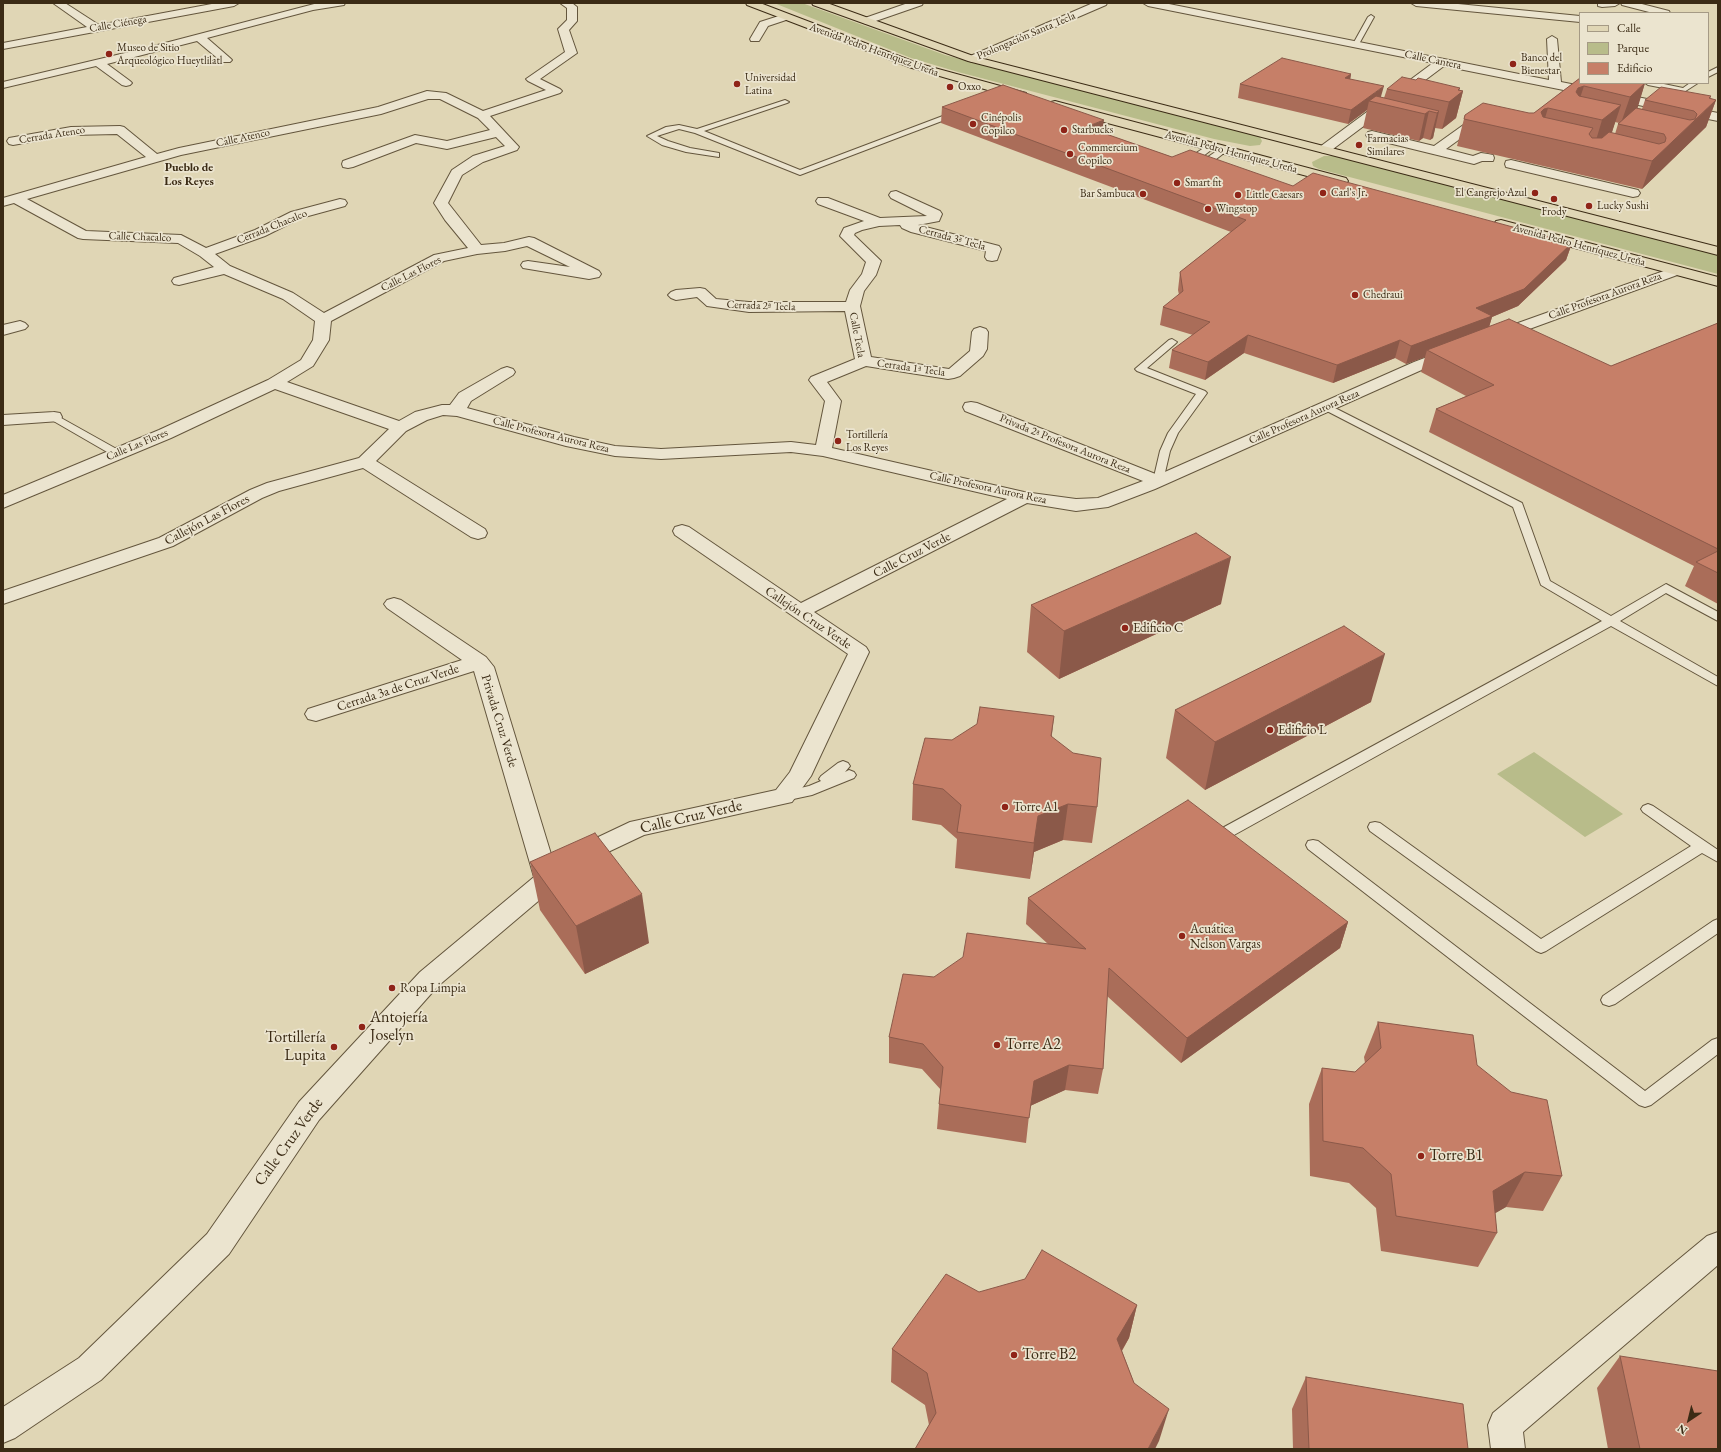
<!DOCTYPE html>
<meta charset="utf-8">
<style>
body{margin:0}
#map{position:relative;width:1721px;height:1452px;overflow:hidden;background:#e0d6b5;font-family:"EB Garamond",serif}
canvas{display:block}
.frame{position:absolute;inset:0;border:4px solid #3b2b15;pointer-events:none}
.legend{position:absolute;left:1579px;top:12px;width:130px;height:72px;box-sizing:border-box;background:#ebe4cf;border:1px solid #a59a85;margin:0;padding:5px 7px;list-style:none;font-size:12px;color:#3b2b15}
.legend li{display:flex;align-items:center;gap:8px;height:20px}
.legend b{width:20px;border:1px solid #a59a85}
.north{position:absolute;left:1669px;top:1400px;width:40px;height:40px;-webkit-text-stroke:3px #ebe4cf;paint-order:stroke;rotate:215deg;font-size:11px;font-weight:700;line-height:16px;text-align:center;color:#3b2b15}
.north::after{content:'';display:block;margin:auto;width:14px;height:18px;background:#3b2b15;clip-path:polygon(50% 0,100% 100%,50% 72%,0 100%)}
</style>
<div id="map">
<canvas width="1721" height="1452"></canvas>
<div class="frame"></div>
<ul class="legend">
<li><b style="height:5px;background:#e0d6b5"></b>Calle</li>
<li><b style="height:11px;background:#b8bc8a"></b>Parque</li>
<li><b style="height:11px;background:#c67f68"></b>Edificio</li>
</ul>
<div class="north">N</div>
</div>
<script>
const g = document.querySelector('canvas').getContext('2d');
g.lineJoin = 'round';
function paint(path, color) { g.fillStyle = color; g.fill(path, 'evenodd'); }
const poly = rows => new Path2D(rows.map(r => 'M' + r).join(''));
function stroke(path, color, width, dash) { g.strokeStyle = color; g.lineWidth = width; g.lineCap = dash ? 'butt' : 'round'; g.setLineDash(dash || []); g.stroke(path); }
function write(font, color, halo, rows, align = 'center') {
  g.font = font + ' "EB Garamond",serif'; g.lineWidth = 3.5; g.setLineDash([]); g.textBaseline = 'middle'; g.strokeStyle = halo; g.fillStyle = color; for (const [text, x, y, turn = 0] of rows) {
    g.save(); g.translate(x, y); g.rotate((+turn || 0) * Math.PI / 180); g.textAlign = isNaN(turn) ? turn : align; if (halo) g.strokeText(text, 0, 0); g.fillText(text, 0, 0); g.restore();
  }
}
paint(poly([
 [774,3,802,3,945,55,1253,134,1260,137,1262,141,1260,145,1250,146,1214,139,958,72,911,58],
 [1324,156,1334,156,1718,255,1718,274,1319,169,1313,166,1312,162],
 [1534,752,1623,814,1585,837,1497,774]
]), '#b8bc8a');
const lane = poly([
 [1371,15,1374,17,1359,44,1354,45,1353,44,1368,17,1371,15],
 [1718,67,1718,72,1708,77,1708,72,1718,67],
 [1645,83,1659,83,1683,88,1690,83,1698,83,1684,92,1648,85,1645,83],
 [785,100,789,102,787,103,704,131,800,170,956,111,959,111,963,113,800,175,695,133,679,129,657,136,668,141,690,148,719,153,719,157,686,152,662,145,647,136,666,127,679,125,697,129,785,100],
 [1208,145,1211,145,1215,147,1198,160,1192,160,1192,156,1208,145],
 [1221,148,1224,148,1228,150,1211,163,1205,163,1205,159,1221,148],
 [1172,339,1177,342,1175,344,1147,368,1205,391,1207,393,1178,433,1170,451,1163,481,1158,484,1153,481,1160,451,1168,433,1196,394,1137,371,1135,369,1169,340,1172,339],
 [1327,404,1522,503,1550,581,1611,616,1666,584,1718,612,1718,621,1666,593,1620,621,1718,677,1718,686,1611,626,1225,840,1220,841,1215,840,1213,836,1215,832,1602,621,1541,585,1513,507,1323,409,1322,407,1327,404],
 [54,414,122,452,123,454,118,457,114,456,50,419,49,417,50,415,54,414],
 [843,761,848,763,850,766,845,772,849,770,854,772,856,775,854,778,812,795,784,801,779,799,777,796,779,793,809,786,821,781,819,779,821,776,838,763,843,761],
 [1648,804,1653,806,1718,850,1718,862,1702,853,1546,951,1541,953,1536,951,1370,831,1368,827,1370,823,1375,822,1380,823,1541,939,1691,846,1643,812,1641,809,1643,806,1648,804],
 [1313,840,1318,841,1645,1091,1712,1040,1718,1038,1718,1054,1651,1105,1645,1107,1639,1105,1308,849,1306,845,1308,841,1313,840],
 [1718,919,1718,933,1615,1004,1609,1006,1603,1004,1601,1000,1603,996,1713,921,1718,919]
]);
const street = poly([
 [53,3,65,3,99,25,217,3,239,3,234,6,3,49,3,43,87,27,53,3],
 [318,3,345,3,344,5,313,10,207,38,230,58,232,60,230,62,222,62,197,41,107,64,130,81,132,83,130,85,126,86,122,85,96,66,3,88,3,82,146,48,318,3],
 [560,3,572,3,577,7,577,21,569,30,577,53,540,79,560,89,562,91,560,93,490,116,519,147,517,150,483,162,462,175,448,203,481,245,504,243,529,237,534,238,599,271,601,274,599,277,589,279,523,268,521,265,523,262,528,261,570,267,527,246,505,251,477,254,444,261,331,321,329,340,313,366,287,382,399,421,415,412,442,405,450,405,459,393,501,369,507,367,513,369,515,372,513,375,471,401,467,408,574,437,615,446,661,449,791,442,816,445,825,401,809,380,811,377,855,359,845,311,749,312,707,306,697,297,676,300,671,298,668,295,671,292,676,290,700,288,705,289,716,299,749,302,846,302,850,290,862,274,866,262,840,236,844,228,864,221,818,204,816,201,818,198,828,198,880,218,927,216,891,198,889,195,891,192,896,191,940,211,942,214,939,221,918,225,999,246,1001,249,997,260,992,261,987,260,985,257,986,251,911,232,902,228,900,225,879,226,862,230,855,233,854,235,881,261,876,275,864,291,860,306,871,357,949,369,970,351,972,332,974,329,980,327,986,329,988,332,987,349,983,356,960,376,954,378,948,379,866,366,827,382,841,401,832,448,1024,492,1076,499,1098,498,1143,481,965,411,963,407,965,403,971,402,977,403,1158,475,1414,362,1451,348,1457,350,1459,353,1457,356,1426,368,1155,489,1108,507,1076,511,1027,503,814,612,866,647,869,652,811,776,792,802,644,835,608,852,556,886,438,986,319,1120,229,1254,101,1380,15,1438,3,1443,3,1407,79,1358,207,1234,299,1102,420,972,534,877,474,671,316,721,308,719,305,714,308,709,462,660,387,608,384,604,387,600,394,598,401,600,486,657,494,667,554,864,592,840,630,822,776,790,790,772,848,654,675,535,673,531,675,527,682,525,689,527,801,603,1007,499,823,456,791,452,661,459,615,456,566,446,457,416,443,415,427,420,406,431,376,461,485,529,487,533,485,537,478,539,471,537,363,468,279,491,262,498,173,546,3,604,3,591,159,538,250,490,267,483,359,458,389,429,275,389,171,438,3,508,3,495,159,430,268,380,301,360,313,340,315,321,283,299,224,274,179,285,174,284,172,281,174,278,214,267,200,256,178,243,83,239,78,238,14,203,3,206,3,198,146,157,117,134,71,135,13,145,9,144,7,141,9,138,71,127,120,126,124,127,157,154,179,148,378,107,427,91,446,93,483,111,546,90,528,81,526,79,565,52,558,29,567,20,567,8,560,3],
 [428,99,440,99,478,118,490,130,447,141,415,135,343,161,342,164,343,167,348,168,353,167,416,143,447,149,496,137,505,146,473,156,452,170,434,203,445,220,468,248,434,255,324,313,293,293,230,266,215,254,265,236,301,218,345,206,347,203,345,200,340,199,291,212,255,230,206,248,181,235,86,231,27,199,181,155,381,114,428,99],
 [908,3,923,3,922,5,870,23,866,24,861,21,862,19,908,3],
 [1093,3,1107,3,1106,5,976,61,972,62,966,59,968,57,1093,3],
 [1143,3,1164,3,1549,80,1547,39,1552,36,1557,39,1561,82,1718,113,1718,121,1444,66,1329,152,1325,153,1321,152,1319,149,1321,146,1433,63,1148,6,1143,3],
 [1411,3,1448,3,1580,16,1580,22,1416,6,1411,3],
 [1598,3,1620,3,1615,6,1602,7,1598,6,1598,3],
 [1621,3,1638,3,1669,11,1670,13,1653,13,1622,5,1621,3],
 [785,14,789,15,790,17,789,19,768,26,759,41,751,41,750,39,760,22,785,14],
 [1473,120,1491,124,1493,127,1491,130,1487,131,1475,128,1446,149,1473,156,1481,153,1488,154,1493,155,1494,158,1493,161,1482,161,1474,164,1368,138,1366,135,1368,132,1372,131,1434,146,1469,121,1473,120],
 [1511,160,1638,190,1640,193,1638,196,1633,197,1506,167,1505,164,1506,161,1511,160],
 [1675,267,1680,268,1682,271,1680,274,1502,339,1496,341,1490,339,1488,336,1490,333,1675,267],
 [20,321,25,323,28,326,25,329,3,335,3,325,20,321],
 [54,412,60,413,62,417,60,421,3,425,3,415,54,412],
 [1718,1232,1718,1265,1523,1432,1525,1449,1491,1449,1488,1425,1493,1413,1707,1236,1718,1232]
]);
const primary = poly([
 [746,3,760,3,920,64,1026,93,1028,96,1026,99,1022,100,912,68,747,5,746,3],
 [812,3,827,3,976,57,1718,247,1718,255,968,61,813,5,812,3],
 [1055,101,1346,178,1348,181,1346,184,1341,185,1051,108,1049,105,1051,102,1055,101],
 [1501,220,1718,277,1718,286,1496,227,1494,224,1496,221,1501,220]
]);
stroke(lane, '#64563d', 2);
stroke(street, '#64563d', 2);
stroke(primary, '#3b2b15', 2);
paint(lane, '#ebe4cf');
paint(street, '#ebe4cf');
paint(primary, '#e0d6b5');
paint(poly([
 [1351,74,1350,79,1381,97,1384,98,1387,89,1460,90,1463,91,1456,118,1442,129,1435,128,1433,138,1430,140,1423,138,1419,141,1363,128,1367,110,1348,124,1238,98,1240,84],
 [1580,78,1645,83,1637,108,1642,109,1645,100,1710,99,1716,100,1706,127,1642,189,1457,146,1465,115,1534,113],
 [1615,122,1619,123,1618,124,1615,134,1611,133,1612,132],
 [942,107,1103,133,1172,157,1293,186,1572,243,1566,260,1518,306,1492,317,1489,327,1611,366,1718,323,1718,604,1685,586,1694,566,1429,432,1436,409,1466,396,1421,372,1425,357,1406,364,1395,358,1333,383,1244,353,1205,380,1169,368,1172,350,1193,335,1160,325,1163,307,1179,295,1178,290,1180,272,1231,232,941,123],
 [1221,604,1059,679,1027,652,1031,605],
 [1371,702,1205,790,1166,758,1175,710],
 [1052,737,1097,807,1092,843,1063,840,1034,852,1030,879,955,868,957,839,941,825,912,820,913,784,952,740],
 [530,862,649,943,585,974,540,910],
 [1028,898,1348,922,1340,948,1181,1063,1107,996,1103,1069,1098,1094,1065,1090,1030,1106,1026,1143,937,1129,939,1104,941,1090,922,1069,889,1063,889,1037,934,977,1048,944,1026,924],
 [1378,1022,1477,1065,1562,1176,1543,1211,1506,1207,1495,1213,1497,1233,1478,1267,1381,1251,1376,1208,1349,1183,1310,1176,1309,1104,1322,1068,1355,1072,1365,1063,1364,1057],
 [979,1292,1137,1305,1129,1338,1122,1351,1134,1383,1159,1441,929,1425,925,1405,891,1382,892,1349],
 [1620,1356,1718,1449,1608,1449,1597,1388],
 [1306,1377,1468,1449,1293,1449,1292,1409]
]), '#aa6d59');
paint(poly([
 [1351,74,1349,87,1345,78],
 [1645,83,1637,110,1621,123,1630,97],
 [1384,86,1380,100,1369,101,1367,110,1348,124,1351,110],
 [1584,86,1575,113,1576,92,1578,88],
 [1460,88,1458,95,1463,91,1456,118,1442,129,1449,102,1458,90],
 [1711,96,1707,109,1716,100,1706,127,1642,189,1652,161,1704,112,1709,98],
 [1621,105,1612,132,1594,147,1602,120],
 [1548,108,1540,135,1541,112,1544,109],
 [1429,111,1423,138,1419,141,1425,114],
 [1439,111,1433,138,1430,140,1437,113],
 [1104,120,1102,135,1086,127],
 [1572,243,1566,260,1518,306,1492,317,1487,334,1427,350,1425,357,1406,364,1411,346,1476,308],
 [1248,335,1244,353,1205,380,1208,362],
 [1400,340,1395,358,1333,383,1337,365],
 [1231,557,1221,604,1059,679,1064,631],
 [1385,654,1371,702,1205,790,1215,742],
 [1054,716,1050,752,1051,736],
 [1068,804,1063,840,1034,852,1030,879,1034,843,1038,816],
 [642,894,649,943,585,974,576,926],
 [1348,922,1340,948,1181,1063,1187,1038],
 [1069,1065,1065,1090,1030,1106,1034,1081],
 [1525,1172,1506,1207,1475,1225,1493,1191],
 [1137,1305,1129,1338,1109,1372,1117,1339],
 [1169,1409,1159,1441,1155,1449,1148,1449]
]), '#8b5949');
const building = poly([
 [1282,58,1351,74,1345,78,1384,86,1351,110,1240,84,1282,58],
 [1402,77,1416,80,1418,78,1460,88,1458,90,1463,91,1449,102,1387,89,1402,77],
 [1580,78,1580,83,1645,83,1630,97,1584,86,1578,88,1576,92,1579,96,1621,105,1602,120,1548,108,1544,109,1541,112,1543,117,1593,128,1589,134,1592,138,1602,138,1609,132,1659,144,1665,142,1666,138,1664,134,1618,124,1636,108,1690,120,1695,119,1697,114,1694,111,1645,100,1661,87,1711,96,1709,98,1716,100,1652,161,1464,119,1465,115,1483,103,1529,113,1534,113,1580,78],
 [1003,85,1104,120,1086,127,1172,157,1190,150,1293,186,1313,173,1572,243,1524,289,1476,308,1492,316,1411,346,1400,340,1337,365,1248,335,1208,362,1172,350,1210,322,1163,307,1183,291,1180,272,1246,220,942,107,1003,85],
 [1376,96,1439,111,1437,113,1429,111,1425,114,1369,101,1376,96],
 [1509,319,1611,366,1718,323,1718,549,1436,409,1494,385,1427,350,1509,319],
 [1196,533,1231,557,1064,631,1031,605,1196,533],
 [1718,551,1718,573,1696,562,1718,551],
 [1344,626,1385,654,1215,742,1175,710,1344,626],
 [980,707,1054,716,1051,736,1073,753,1101,758,1097,807,1068,804,1038,816,1034,843,957,832,961,805,943,789,913,784,925,738,952,740,977,724,980,707],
 [1188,800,1348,922,1187,1038,1109,968,1103,1069,1069,1065,1034,1081,1029,1118,939,1104,943,1067,923,1044,889,1037,903,974,934,977,963,957,967,933,1086,949,1028,898,1188,800],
 [595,833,642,894,576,926,530,862,595,833],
 [1378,1022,1473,1035,1477,1065,1511,1092,1547,1100,1562,1176,1525,1172,1493,1191,1497,1233,1396,1216,1391,1174,1363,1148,1323,1141,1322,1068,1355,1072,1381,1048,1378,1022],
 [1042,1250,1137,1305,1117,1339,1134,1383,1169,1409,1148,1449,915,1449,936,1413,927,1373,892,1349,946,1274,979,1292,1025,1279,1042,1250],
 [1620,1356,1718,1371,1718,1449,1640,1449,1620,1356],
 [1306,1377,1463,1404,1468,1449,1309,1449,1306,1377]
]);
paint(building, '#c67f68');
stroke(building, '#8b5949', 1);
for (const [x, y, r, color] of [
 [109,54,4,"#8f2418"],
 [1513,64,4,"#8f2418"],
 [737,84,4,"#8f2418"],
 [950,87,4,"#8f2418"],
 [973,124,4,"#8f2418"],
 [1064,130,4,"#8f2418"],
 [1359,145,4,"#8f2418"],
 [1070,154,4,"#8f2418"],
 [1177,183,4,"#8f2418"],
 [1323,193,4,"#8f2418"],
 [1535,193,4,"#8f2418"],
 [1143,194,4,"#8f2418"],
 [1238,195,4,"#8f2418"],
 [1554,199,4,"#8f2418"],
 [1589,206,4,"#8f2418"],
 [1208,209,4,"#8f2418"],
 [1355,295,4,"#8f2418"],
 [838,441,4,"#8f2418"],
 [1125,628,4,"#8f2418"],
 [1270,730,4,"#8f2418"],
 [1005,807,4,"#8f2418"],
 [1182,936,4,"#8f2418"],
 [392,988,4,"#8f2418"],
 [362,1027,4,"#8f2418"],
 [997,1045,4,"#8f2418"],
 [334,1047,4,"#8f2418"],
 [1421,1156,4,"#8f2418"],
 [1014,1355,4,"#8f2418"]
]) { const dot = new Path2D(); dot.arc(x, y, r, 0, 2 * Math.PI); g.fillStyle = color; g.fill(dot); stroke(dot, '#ebe4cf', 1.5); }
write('11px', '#3b2b15', '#ebe4cf', [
 ["Calle Ciénega",118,24,-10],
 ["Prolongación Santa Tecla",1026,36,-23],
 ["Avenida Pedro Henríquez Ureña",874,50,20],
 ["Calle Cantera",1433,60,12],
 ["Cerrada Atenco",52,135,-9],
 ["Calle Atenco",243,138,-12],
 ["Avenida Pedro Henríquez Ureña",1231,152,15],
 ["Cerrada Chacalco",272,227,-22],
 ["Calle Chacalco",140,237,2],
 ["Cerrada 3ª Tecla",952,238,15],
 ["Avenida Pedro Henríquez Ureña",1579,245,15],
 ["Calle Las Flores",411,274,-27],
 ["Calle Profesora Aurora Reza",1605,296,-20],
 ["Cerrada 2ª Tecla",761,306,2],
 ["Calle Tecla",857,335,79],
 ["Cerrada 1ª Tecla",911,368,8],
 ["Calle Profesora Aurora Reza",1304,417,-24],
 ["Calle Profesora Aurora Reza",551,435,14],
 ["Privada 2ª Profesora Aurora Reza",1065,444,22],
 ["Calle Las Flores",137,445,-23],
 ["Calle Profesora Aurora Reza",988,488,12]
]);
write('11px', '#3b2b15', '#ebe4cf', [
 ["Museo de Sitio",117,48],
 ["Arqueológico Hueytlilatl",117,61],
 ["Banco del",1521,58],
 ["Bienestar",1521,71],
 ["Universidad",745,78],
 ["Latina",745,91],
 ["Oxxo",958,87],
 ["Cinépolis",981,118],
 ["Copilco",981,131],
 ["Starbucks",1072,130],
 ["Farmacias",1367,139],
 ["Similares",1367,152],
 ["Commercium",1078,148],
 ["Copilco",1078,161],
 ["Smart fit",1185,183],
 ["Carl's Jr.",1331,193],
 ["El Cangrejo Azul",1527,193,"right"],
 ["Bar Sambuca",1135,194,"right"],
 ["Little Caesars",1246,195],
 ["Lucky Sushi",1597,206],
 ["Wingstop",1216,209],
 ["Frody",1554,212,"center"],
 ["Chedraui",1363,295],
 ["Tortillería",846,435],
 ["Los Reyes",846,448]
], 'left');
write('bold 12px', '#3b2b15', '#ebe4cf', [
 ["Pueblo de",189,168],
 ["Los Reyes",189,182]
]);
write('13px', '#3b2b15', '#ebe4cf', [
 ["Callejón Las Flores",207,520,-28],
 ["Calle Cruz Verde",912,555,-27],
 ["Callejón Cruz Verde",808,618,34],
 ["Cerrada 3a de Cruz Verde",398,688,-18],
 ["Privada Cruz Verde",499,721,73]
]);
write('13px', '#3b2b15', '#ebe4cf', [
 ["Edificio C",1133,628],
 ["Edificio L",1278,730],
 ["Torre A1",1013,807],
 ["Acuática",1190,929],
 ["Nelson Vargas",1190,944],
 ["Ropa Limpia",400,988]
], 'left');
write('16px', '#3b2b15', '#ebe4cf', [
 ["Calle Cruz Verde",691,817,-13],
 ["Calle Cruz Verde",289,1142,-54]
]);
write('16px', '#3b2b15', '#ebe4cf', [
 ["Antojería",370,1018],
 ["Joselyn",370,1036],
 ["Tortillería",326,1038,"right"],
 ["Lupita",326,1056,"right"],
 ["Torre A2",1005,1045],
 ["Torre B1",1429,1156],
 ["Torre B2",1022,1355]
], 'left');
</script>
